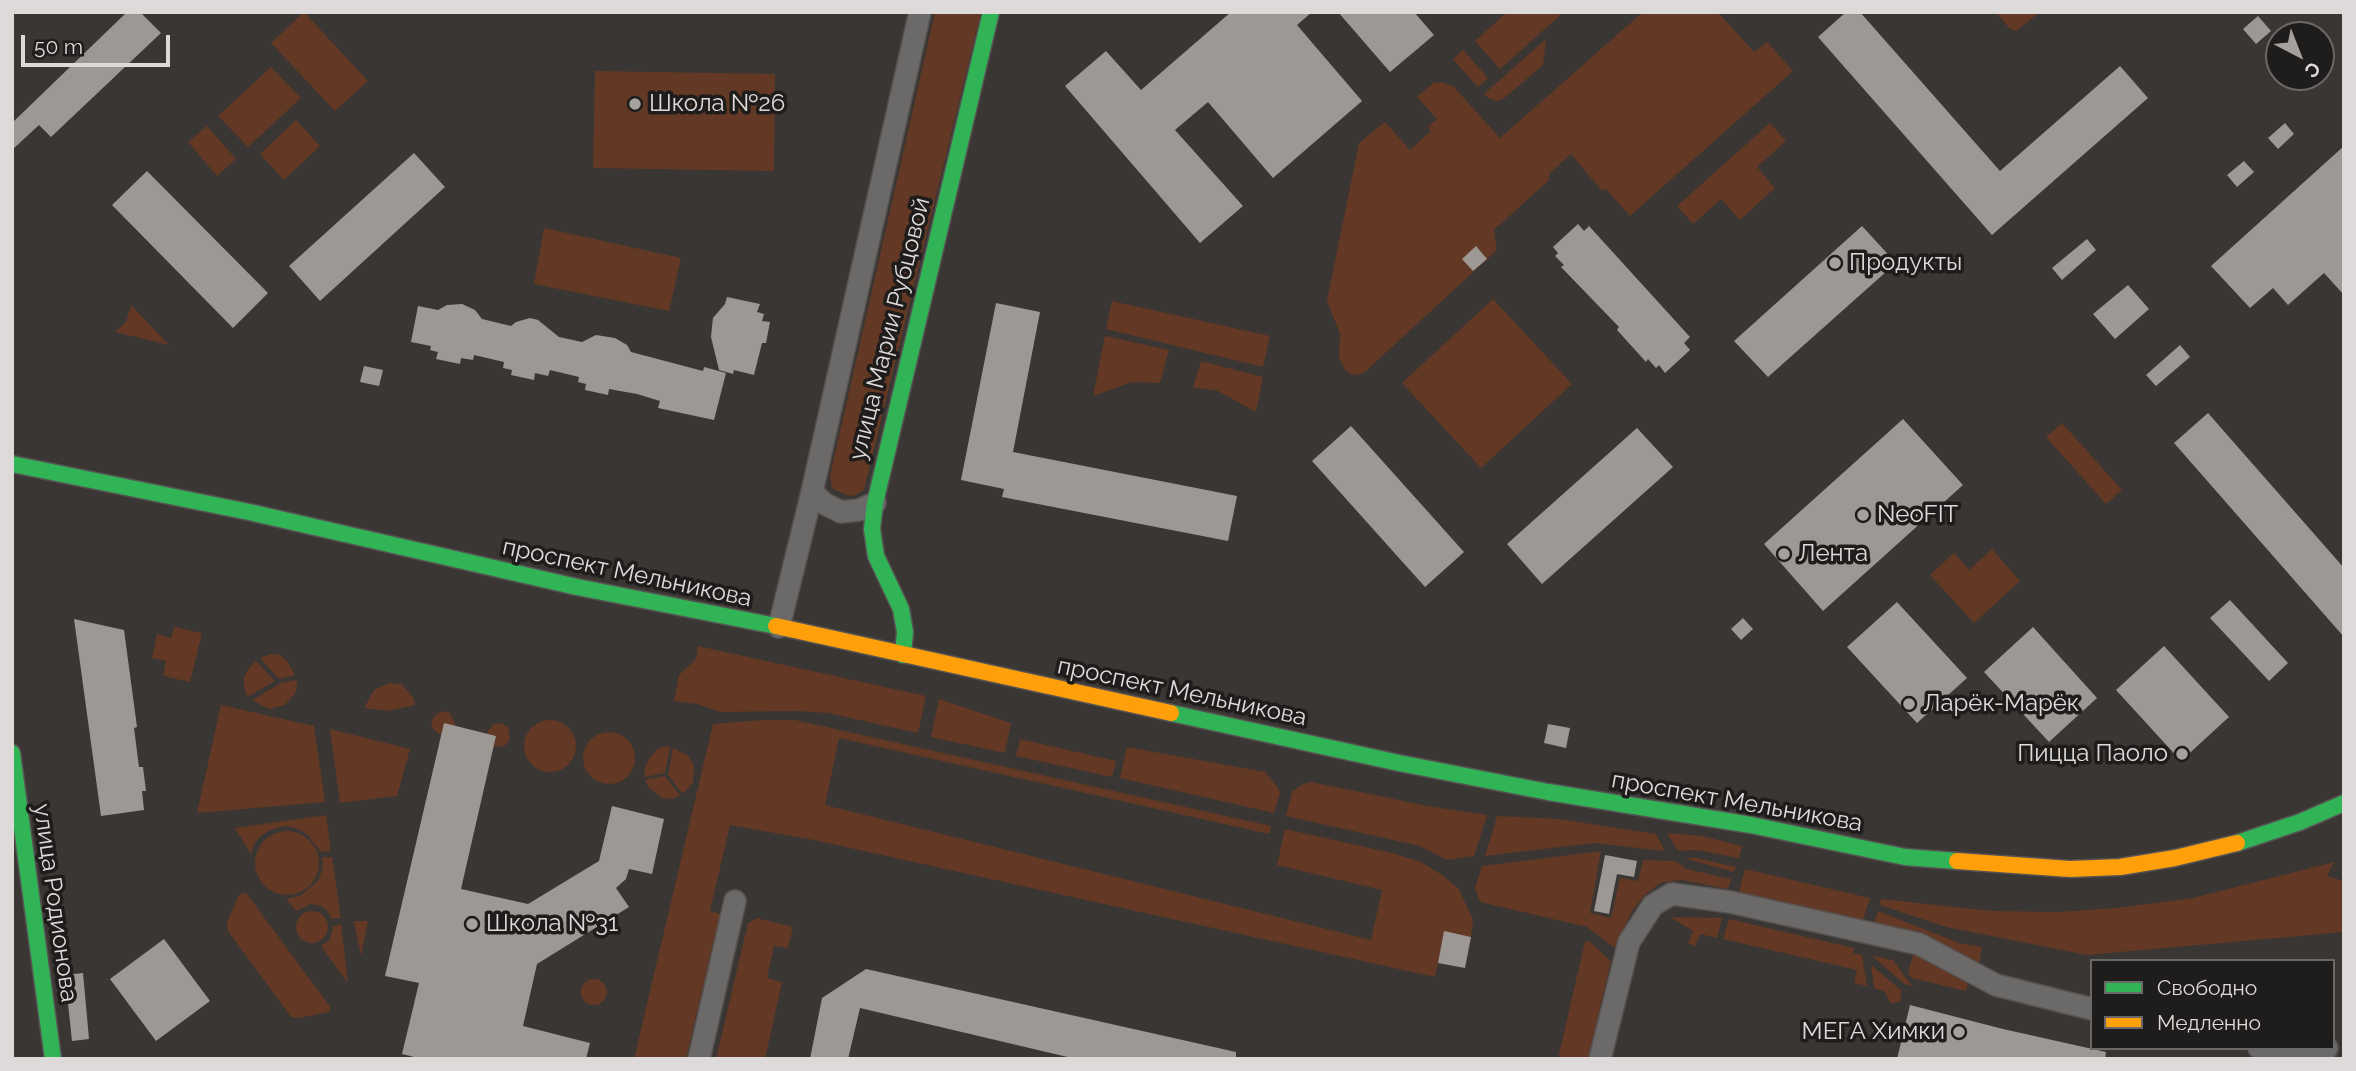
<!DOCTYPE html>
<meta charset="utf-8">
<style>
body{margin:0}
#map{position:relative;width:2356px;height:1071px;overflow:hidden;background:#393634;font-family:Raleway,sans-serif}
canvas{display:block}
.frame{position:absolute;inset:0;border:14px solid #dddad9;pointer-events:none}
.legend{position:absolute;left:2090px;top:959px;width:245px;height:91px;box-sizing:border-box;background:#1f1d1c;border:2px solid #6b6968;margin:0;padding:9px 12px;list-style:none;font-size:21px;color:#dddad9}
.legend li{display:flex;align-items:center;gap:14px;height:35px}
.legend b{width:35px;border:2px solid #6b6968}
.north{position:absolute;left:2265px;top:21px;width:70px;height:70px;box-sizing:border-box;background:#1f1d1c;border:2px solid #6b6968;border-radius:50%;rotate:138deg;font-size:19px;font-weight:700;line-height:28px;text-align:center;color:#dddad9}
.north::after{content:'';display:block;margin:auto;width:24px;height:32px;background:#a4a19f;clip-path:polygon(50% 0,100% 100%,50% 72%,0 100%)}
.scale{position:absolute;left:21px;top:35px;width:149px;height:32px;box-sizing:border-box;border:4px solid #dddad9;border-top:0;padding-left:9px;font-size:21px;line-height:24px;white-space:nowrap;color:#dddad9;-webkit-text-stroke:5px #1f1d1c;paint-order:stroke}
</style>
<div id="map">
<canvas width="2356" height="1071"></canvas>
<div class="frame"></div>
<ul class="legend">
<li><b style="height:9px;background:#30b455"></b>Свободно</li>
<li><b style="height:9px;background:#ff9f0a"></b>Медленно</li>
</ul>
<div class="north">С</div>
<div class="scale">50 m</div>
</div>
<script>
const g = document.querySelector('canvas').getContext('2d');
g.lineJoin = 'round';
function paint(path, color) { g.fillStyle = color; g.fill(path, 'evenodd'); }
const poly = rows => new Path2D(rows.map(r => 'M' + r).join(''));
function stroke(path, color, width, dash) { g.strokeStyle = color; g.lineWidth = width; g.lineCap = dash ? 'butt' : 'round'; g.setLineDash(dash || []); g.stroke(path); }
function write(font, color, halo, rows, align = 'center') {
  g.font = font + ' Raleway,sans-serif'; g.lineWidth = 7; g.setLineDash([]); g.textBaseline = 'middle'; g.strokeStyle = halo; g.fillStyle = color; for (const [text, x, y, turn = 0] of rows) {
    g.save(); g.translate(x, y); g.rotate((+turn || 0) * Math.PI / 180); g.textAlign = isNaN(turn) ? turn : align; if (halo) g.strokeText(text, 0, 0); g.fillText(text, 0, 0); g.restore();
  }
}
paint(poly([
 [304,12,368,81,335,111,271,43],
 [935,12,981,12,864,490,854,496,846,495,832,488,830,476],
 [1507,12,1564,12,1500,69,1475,41],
 [1643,12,1718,12,1754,52,1767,42,1793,71,1630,216,1606,189,1602,191,1571,154,1549,174,1549,180,1494,230,1497,250,1365,372,1358,375,1351,374,1345,370,1339,357,1340,334,1327,301,1359,143,1385,122,1410,150,1431,131,1428,127,1437,119,1417,97,1433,83,1440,82,1453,86,1500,138],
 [1996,12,2040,12,2016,31,2009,28],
 [1546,39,1543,65,1503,99,1497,101,1488,98,1484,94],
 [1463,50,1488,78,1478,87,1453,59],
 [271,67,301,98,248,147,218,116],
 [595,71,775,74,774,171,593,168],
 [296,120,320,146,284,180,260,154],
 [1770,123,1786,141,1757,167,1775,188,1740,220,1721,199,1693,224,1677,206],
 [207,126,236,159,217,176,188,142],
 [544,228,681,258,669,311,534,284],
 [1493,299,1572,384,1481,468,1402,383],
 [1112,301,1270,336,1263,367,1106,329],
 [131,305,169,345,115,332,126,322],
 [1105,336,1169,350,1160,383,1132,382,1093,396],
 [1201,361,1263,377,1256,412,1218,391,1193,387],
 [2062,423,2122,490,2106,504,2046,437],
 [1992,549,2020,581,1974,623,1930,575,1954,553,1969,570],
 [174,627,202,633,190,682,163,676,166,661,152,658,157,634,171,638],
 [698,646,926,696,918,733,828,713,797,711,721,712,697,704,674,701,679,675,696,659],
 [271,654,280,655,287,661,295,675,279,679,260,658],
 [256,661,275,681,247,697,244,685,244,677,249,668],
 [297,680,296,692,285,705,269,709,252,700,281,683],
 [389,683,401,684,405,688,414,698,415,705,388,711,364,708,374,690],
 [939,699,1011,723,1005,753,931,737],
 [221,705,314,726,325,802,197,813],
 [442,711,450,713,455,724,455,726,444,723,441,735,433,729,431,722,435,715],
 [762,720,795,720,1271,826,1269,834,839,738,825,805,1371,940,1382,890,1277,865,1285,829,1392,853,1421,862,1442,875,1459,889,1473,920,1471,937,1444,932,1435,977,814,840,730,825,710,911,720,914,686,1059,634,1059,713,724],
 '524 746a26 26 0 1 1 52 0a26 26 0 1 1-52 0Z',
 [501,723,508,727,510,738,506,745,498,747,494,746,496,736,486,733,494,724],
 [330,729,410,749,397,796,340,803],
 '583 758a26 26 0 1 1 52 0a26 26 0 1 1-52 0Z',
 [1020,739,1116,761,1112,777,1016,756],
 [668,746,670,747,665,773,645,777,644,770,650,757,659,748],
 [1127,747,1265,772,1278,788,1280,793,1274,813,1120,778],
 [673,748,687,755,694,765,693,783,683,794,668,775],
 [665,776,680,795,672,799,662,798,649,788,645,780],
 [1311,782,1428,806,1487,815,1474,856,1447,860,1420,846,1286,816,1292,792,1303,784],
 [326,815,331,851,321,852,308,835,296,828,286,826,270,830,261,836,254,844,251,854,235,828],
 [1497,816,1559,819,1656,834,1665,851,1594,843,1485,856],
 '255 863a32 32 0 1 1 64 0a32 32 0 1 1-64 0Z',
 [1667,833,1702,836,1742,846,1739,858,1697,850,1678,851],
 [1601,851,1590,913,1611,918,1620,878,1638,881,1643,860,1675,861,1687,869,1731,879,1728,889,1681,880,1660,883,1645,895,1632,911,1615,948,1587,927,1480,902,1475,888,1482,866],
 [322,857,332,857,341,918,332,919,326,909,317,905,311,904,296,911,286,899,300,896,318,881,323,868],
 [1683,858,1697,858,1736,867,1734,872],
 [2334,862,2327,876,2344,881,2344,932,2087,955,1946,927,1880,905,1881,899,1992,911,2059,912,2116,908,2193,898],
 [1745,869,1870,898,1863,920,1739,892],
 [243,893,247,894,331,1008,329,1012,299,1018,291,1017,228,931,227,922,239,895],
 '296 927a16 16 0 1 1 32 0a16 16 0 1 1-32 0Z',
 [1878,911,1959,943,1982,947,1979,964,1923,934,1874,924],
 [1670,917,1722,918,1717,938,1700,934,1695,946,1688,943,1693,931],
 [757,918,793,927,788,948,774,946,767,978,782,982,765,1059,716,1059,748,923],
 [1729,919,1854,948,1853,953,1862,955,1867,986,1854,983,1857,970,1723,939],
 [354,921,368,921,361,956],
 [341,924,348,983,321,946,330,939,333,926],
 [1585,941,1590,942,1611,961,1588,1059,1558,1059],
 [1914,953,1968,983,1966,991,1912,978,1908,972],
 [1871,955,1893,960,1908,981,1914,986,1904,984],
 [1871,965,1902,991,1900,1002,1890,1003,1885,992,1874,988],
 '581 992a13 13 0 1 1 26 0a13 13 0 1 1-26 0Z'
]), '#633824');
paint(poly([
 [127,12,140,12,161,33,51,137,39,125,12,150,12,123],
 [1231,12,1312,12,1297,25,1362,101,1273,178,1208,102,1175,130,1243,206,1200,243,1065,86,1106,51,1141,90],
 [1338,12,1414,12,1434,35,1390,72],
 [1846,12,1860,12,2000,171,2120,66,2148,98,1992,235,1818,37],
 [2258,16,2271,31,2256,44,2243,29],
 [2285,123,2294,134,2278,149,2268,138],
 [2344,146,2344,295,2324,273,2288,305,2273,288,2250,308,2211,266],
 [414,153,445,187,320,301,289,266],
 [2244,161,2254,172,2237,187,2227,175],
 [147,171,268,293,233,328,112,205],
 [1578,224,1584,231,1589,226,1690,337,1684,343,1690,350,1665,373,1659,365,1656,368,1648,359,1646,362,1617,330,1619,327,1561,267,1564,265,1555,256,1558,253,1553,247],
 [1862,226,1896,263,1768,377,1734,341],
 [2087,239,2096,250,2062,280,2052,268],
 [1476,246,1487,259,1473,271,1462,259],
 [2128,285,2149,309,2115,339,2093,314],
 [727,297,760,304,757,312,764,314,762,321,770,322,766,343,762,343,754,375,734,370,733,374,719,370,711,337,712,327,713,318,725,304],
 [996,303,1040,312,1013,452,1237,496,1228,541,1002,497,1004,489,961,480],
 [462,304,475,310,482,319,511,326,516,322,530,318,538,320,559,337,582,342,596,335,615,338,627,345,631,352,703,371,704,367,726,373,714,420,658,408,660,401,637,394,609,389,608,395,585,390,586,384,578,382,579,377,550,370,548,376,535,373,534,380,511,375,512,370,503,368,504,362,474,355,473,360,461,358,460,364,436,359,438,352,430,350,431,346,411,342,418,306,438,310,447,305],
 [2180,345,2190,357,2156,386,2146,375],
 [364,366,383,370,379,386,360,382],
 [2208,413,2344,568,2344,637,2174,443],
 [1903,419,1963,485,1823,611,1764,544],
 [1351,426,1464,552,1425,587,1312,461],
 [1637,428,1673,467,1542,584,1507,544],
 [2230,600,2288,663,2269,681,2210,618],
 [1897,602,1967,678,1917,723,1847,647],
 [1743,618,1753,629,1741,640,1731,629],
 [74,619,124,630,137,727,134,728,139,767,143,767,146,791,142,791,144,810,101,816],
 [2033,627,2097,698,2049,742,1984,672],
 [2164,646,2229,717,2181,761,2116,690],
 [444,723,496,736,461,889,528,904,599,861,612,806,664,819,652,874,629,869,626,879,616,888,629,907,537,964,523,1026,590,1043,586,1059,422,1059,402,1054,419,983,385,976],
 [1548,724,1570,728,1566,748,1544,743],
 [1605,855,1637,861,1634,877,1617,874,1609,914,1594,911],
 [1444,931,1471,937,1465,968,1438,963],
 [164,939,210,1001,156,1041,110,979],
 [866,969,1236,1052,1236,1059,1076,1059,860,1008,848,1059,810,1059,822,998],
 [83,973,89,1039,72,1041,65,975],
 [1910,1005,2003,1029,2106,1052,2105,1059,1897,1059]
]), '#9e9895');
const street = poly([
 [812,492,825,504,841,512,859,510,875,503],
 [779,627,812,492,920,12],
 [2259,1048,2302,1059],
 [699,1059,735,901],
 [1600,1059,1629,942,1653,905,1672,894,1730,902,1919,944,1996,985,2092,1009],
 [2314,1059,2327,1048]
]);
const fast = poly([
 [12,464,249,512,577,587,776,626],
 [903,655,905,632,901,609,876,556,872,529,875,503,991,12],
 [1171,713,1399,763,1548,792,1751,825,1905,857,1957,861],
 [12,753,53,1059],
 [2237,843,2300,822,2344,803]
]);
const slow = poly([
 [776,626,1171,713],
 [1957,861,2070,869,2120,867,2175,858,2237,843]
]);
stroke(street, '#565352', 24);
stroke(fast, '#565352', 19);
stroke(slow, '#565352', 19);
stroke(street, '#6c6a69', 21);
stroke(fast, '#30b455', 16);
stroke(slow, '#ff9f0a', 16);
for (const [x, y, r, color] of [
 [635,104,7,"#a4a19f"],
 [1835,263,7,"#a4a19f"],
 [1863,515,7,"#a4a19f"],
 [1784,554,7,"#a4a19f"],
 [1909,704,7,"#a4a19f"],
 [2182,754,7,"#a4a19f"],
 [472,924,7,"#a4a19f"],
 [1959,1032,7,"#a4a19f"]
]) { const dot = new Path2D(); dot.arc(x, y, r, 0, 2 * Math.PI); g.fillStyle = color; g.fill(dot); stroke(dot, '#1f1d1c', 2.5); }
write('24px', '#dddad9', '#1f1d1c', [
 ["Школа №26",649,104],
 ["Продукты",1849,263],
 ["NeoFIT",1877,515],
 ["Лента",1798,554],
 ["Ларёк-Марёк",1923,704],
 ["Пицца Паоло",2168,754,"right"],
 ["Школа №31",486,924],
 ["МЕГА Химки",1945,1032,"right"]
], 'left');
write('24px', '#dddad9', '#1f1d1c', [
 ["улица Марии Рубцовой",890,329,-76],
 ["проспект Мельникова",627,573,12],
 ["проспект Мельникова",1182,692,12],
 ["проспект Мельникова",1737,802,10],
 ["улица Родионова",55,903,82]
]);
</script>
